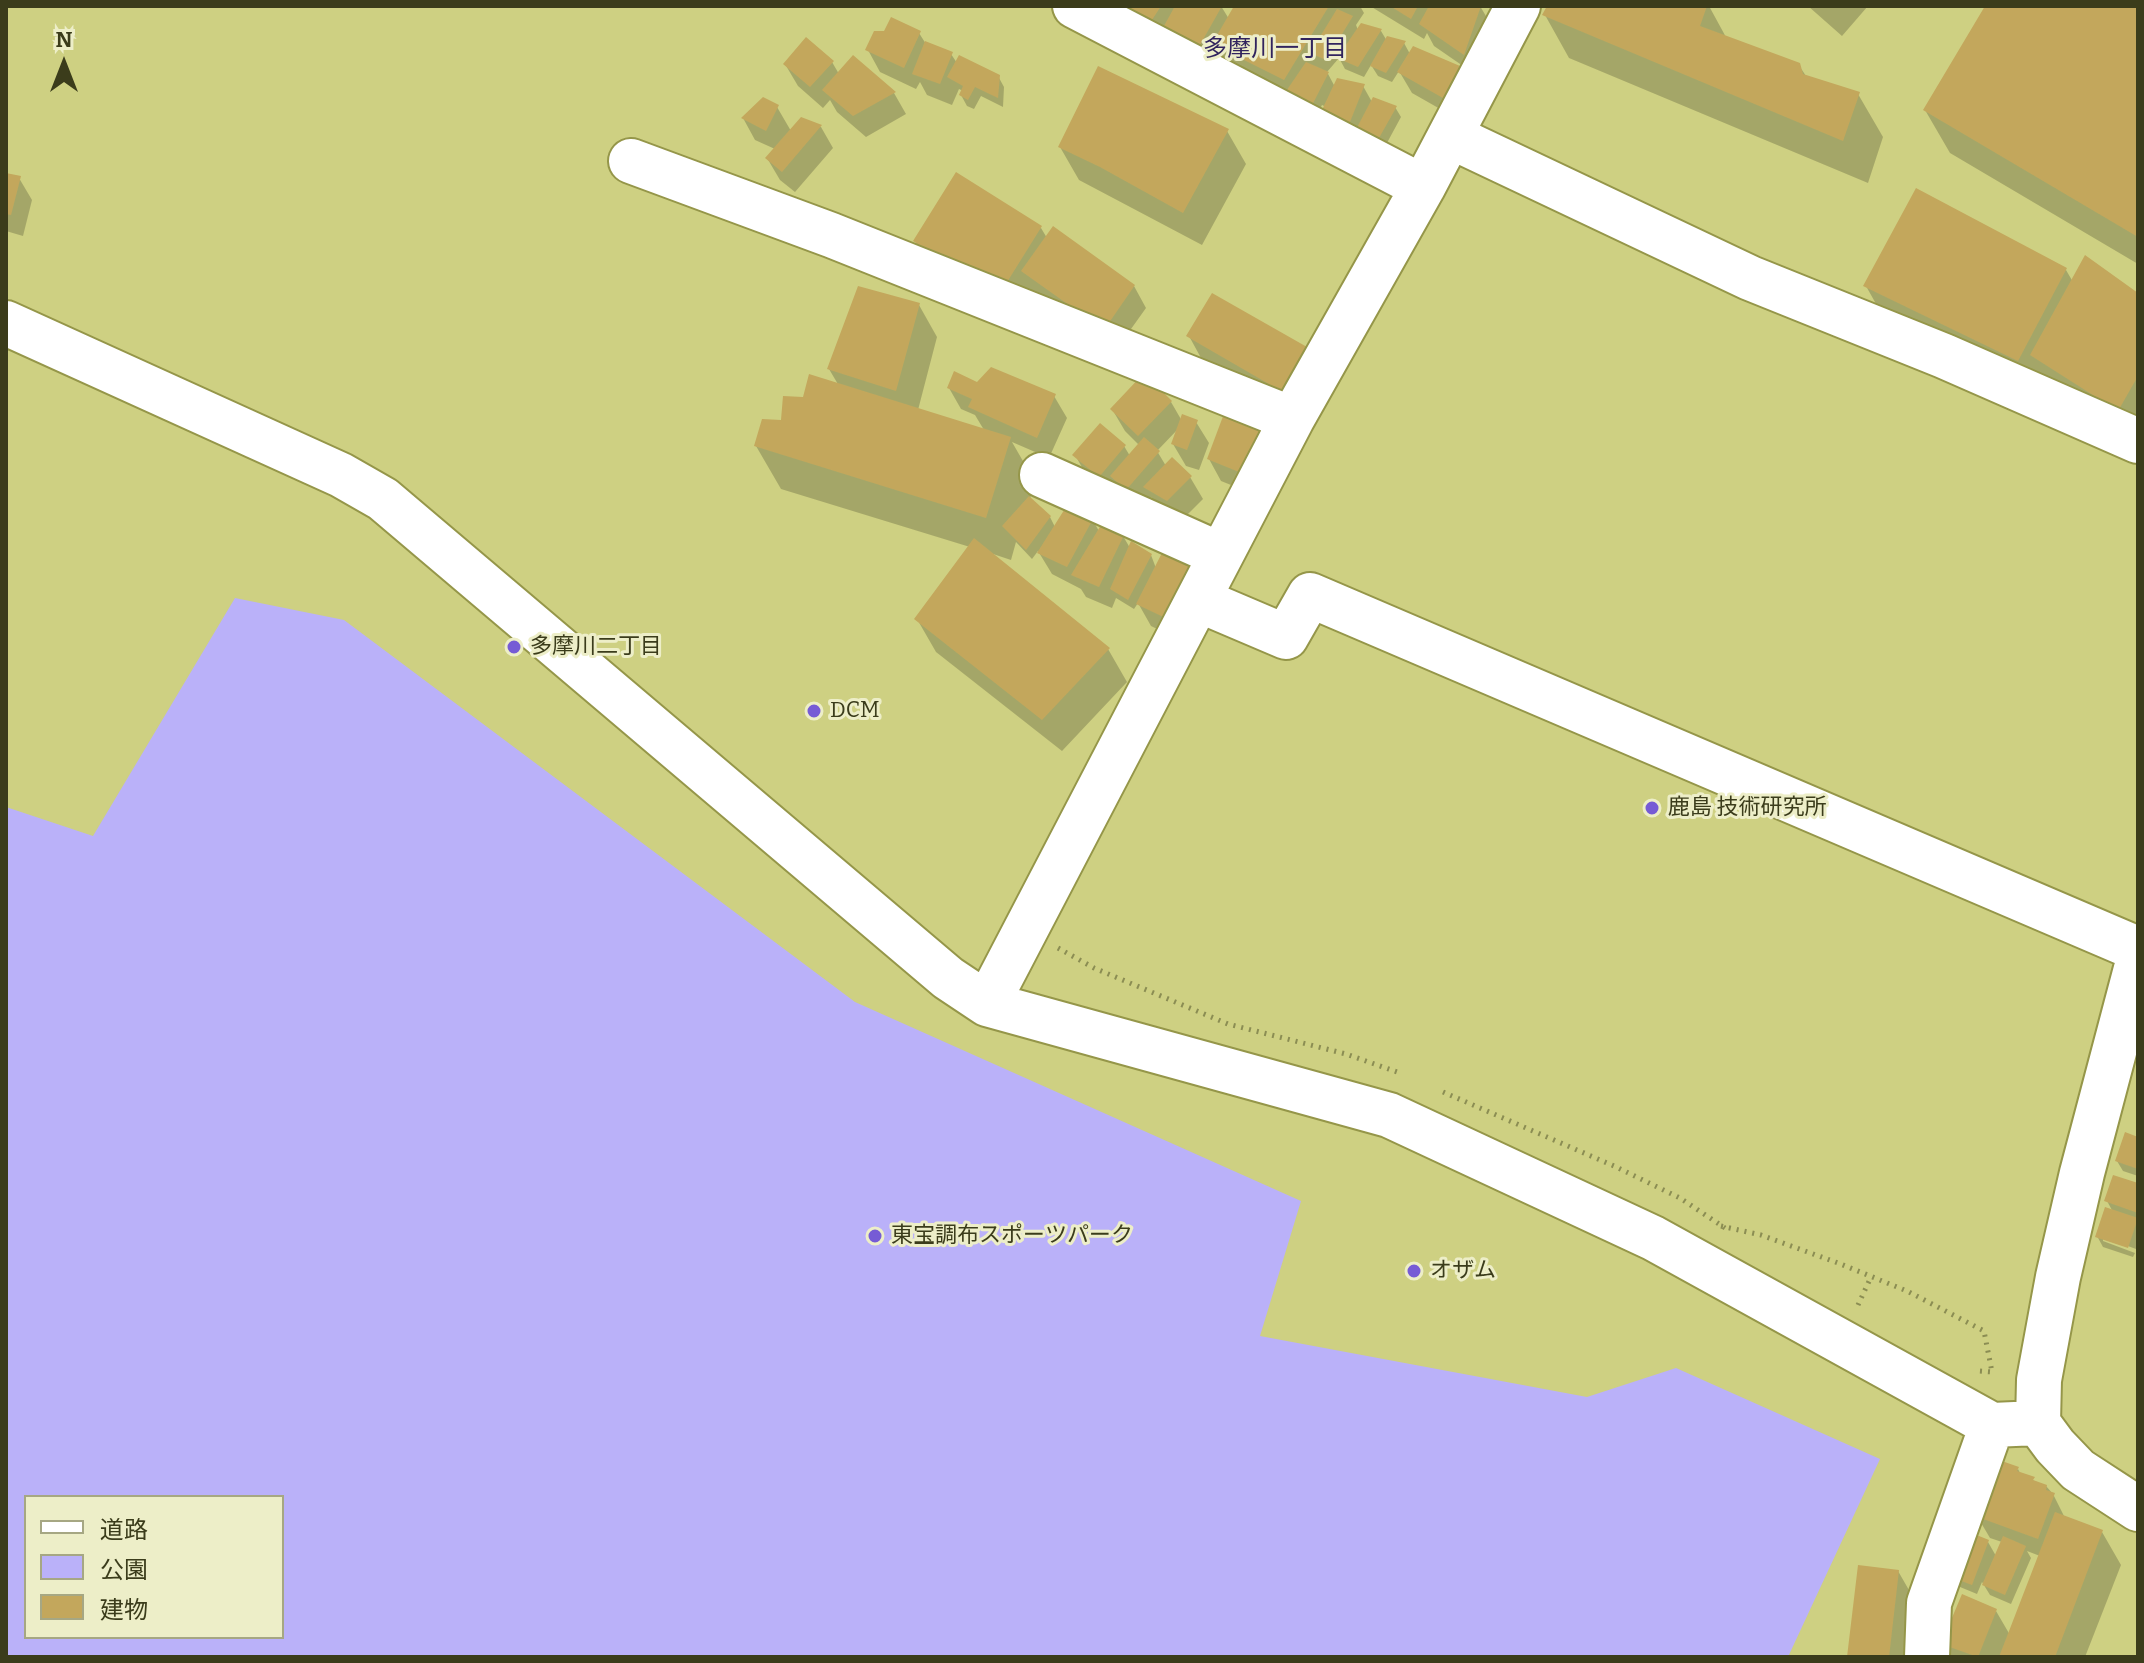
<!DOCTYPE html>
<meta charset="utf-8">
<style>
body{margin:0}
#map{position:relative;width:2144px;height:1663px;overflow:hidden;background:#ced082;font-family:Bitter,"Noto Sans JP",serif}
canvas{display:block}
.frame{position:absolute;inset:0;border:8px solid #3b3c1b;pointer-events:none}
.legend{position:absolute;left:24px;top:1495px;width:260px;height:144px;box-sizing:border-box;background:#edeec8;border:2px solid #a6a783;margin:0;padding:10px 14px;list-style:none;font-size:24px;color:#3b3c1b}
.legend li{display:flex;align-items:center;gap:16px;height:40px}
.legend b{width:40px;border:2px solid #a6a783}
.north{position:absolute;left:24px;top:24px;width:80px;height:80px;-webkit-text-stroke:6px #edeec8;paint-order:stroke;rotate:0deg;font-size:22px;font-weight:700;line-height:32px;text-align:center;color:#3b3c1b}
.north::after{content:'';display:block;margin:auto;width:28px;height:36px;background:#3b3c1b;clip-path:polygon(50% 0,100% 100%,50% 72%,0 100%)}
</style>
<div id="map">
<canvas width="2144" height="1663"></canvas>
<div class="frame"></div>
<ul class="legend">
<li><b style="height:10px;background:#fff"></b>道路</li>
<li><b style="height:22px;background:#bab1f9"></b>公園</li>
<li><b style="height:22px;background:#c3a75c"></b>建物</li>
</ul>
<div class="north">N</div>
</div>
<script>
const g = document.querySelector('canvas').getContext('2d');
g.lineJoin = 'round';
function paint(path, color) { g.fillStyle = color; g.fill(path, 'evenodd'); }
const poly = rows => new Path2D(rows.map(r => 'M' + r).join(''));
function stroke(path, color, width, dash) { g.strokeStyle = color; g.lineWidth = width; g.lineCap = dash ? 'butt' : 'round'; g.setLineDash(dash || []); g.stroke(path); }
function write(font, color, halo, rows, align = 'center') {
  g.font = font + ' Bitter,"Noto Sans JP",serif'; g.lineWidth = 6; g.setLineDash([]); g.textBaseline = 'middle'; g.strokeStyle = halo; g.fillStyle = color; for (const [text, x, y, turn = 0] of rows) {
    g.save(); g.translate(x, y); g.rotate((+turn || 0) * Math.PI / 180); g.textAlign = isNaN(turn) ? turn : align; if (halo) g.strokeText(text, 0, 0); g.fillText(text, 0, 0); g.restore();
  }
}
paint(poly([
 [235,598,344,620,855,1002,1301,1201,1260,1336,1587,1397,1676,1368,1880,1459,1788,1657,6,1657,6,807,93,836],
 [26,1497,282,1497,282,1637,26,1637]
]), '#bab1f9');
paint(poly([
 [1121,6,1221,6,1229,19,1236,6,1360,6,1364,13,1356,25,1358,30,1381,31,1387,41,1404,43,1410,54,1459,68,1471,90,1456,118,1412,93,1399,71,1392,82,1378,76,1371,65,1364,77,1345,69,1339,58,1327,72,1335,87,1363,86,1372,102,1395,107,1401,117,1381,154,1326,107,1322,105,1312,126,1233,76,1220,53,1209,72],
 [1370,6,1480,6,1493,28,1476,75,1434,46,1427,33,1424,39],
 [1550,6,1709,6,1727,39,1798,64,1806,76,1858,94,1883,137,1868,183,1569,58,1545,15],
 [1808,6,1868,6,1842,36],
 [1988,6,2138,6,2138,264,1950,153,1925,110],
 [919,33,926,44,951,54,957,63,998,76,1004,87,1003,107,981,96,974,109,967,106,961,95,963,91,959,89,952,105,927,95,920,82,916,89,880,72,868,50],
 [832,62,839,74,894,93,906,114,866,137,837,112,830,100,823,108,798,86,785,64],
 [777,107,791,131,801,120,821,127,833,148,795,192,780,180,767,158,775,149,755,140,743,118],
 [1227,131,1246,164,1202,245,1079,180,1060,147],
 [6,175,19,178,32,200,23,236,6,231],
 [1041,228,1047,238,1134,286,1146,308,1116,350,934,274,915,241],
 [2066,270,2073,282,2138,296,2138,441,1890,329,1866,286],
 [919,305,937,337,918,410,984,430,975,415,961,409,949,388,978,384,1054,396,1067,418,1049,458,1012,442,1035,482,1030,499,1050,517,1055,527,1092,519,1099,531,1123,536,1130,548,1151,555,1184,642,1151,626,1138,603,1134,609,1116,598,1112,608,1086,597,1081,589,1052,574,1038,551,1032,559,1016,542,1011,560,990,553,1108,649,1127,682,1062,751,936,652,917,619,970,547,781,489,756,446,804,399,839,386,829,369],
 [1189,336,1305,349,1318,370,1294,411,1201,358],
 [1171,402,1182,421,1196,422,1209,443,1199,470,1186,466,1173,444,1179,428,1157,451,1166,466,1190,477,1203,499,1181,521,1158,508,1151,497,1139,511,1087,476,1075,455,1124,446,1130,456,1139,445,1125,431,1112,409],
 [1226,414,1256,495,1221,481,1209,459],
 [2138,1139,2138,1176,2123,1171,2117,1161],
 [2138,1185,2136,1249,2103,1237,2103,1241,2135,1253,2133,1257,2103,1247,2097,1236,2113,1212,2107,1201],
 [2018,1469,2021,1475,2046,1486,2053,1494,2065,1518,2102,1532,2121,1565,2085,1657,1951,1657,1944,1644,1996,1611,2010,1635,2040,1556,2027,1551,2031,1558,2011,1604,1990,1595,1982,1582,1977,1594,1960,1587,1954,1577,1988,1542,1996,1556,2002,1542,1990,1538,1977,1516],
 [1898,1571,1917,1604,1911,1657,1849,1657]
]), '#0003');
paint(poly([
 [1124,6,1161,6,1150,23],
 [1175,6,1222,6,1196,52,1159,35],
 [1234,6,1329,6,1284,80,1212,44],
 [1390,6,1418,6,1411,19],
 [1429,6,1481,6,1464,55,1419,24],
 [1547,6,1707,6,1700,26,1800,63,1803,74,1860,92,1843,141,1542,15],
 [1985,6,2138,6,2138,237,1923,110],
 [1337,9,1353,16,1326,60,1310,53],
 [891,17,921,31,904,68,865,50,874,31,884,31],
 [1361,23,1382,29,1358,67,1337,58],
 [1387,36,1406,41,1386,73,1370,66],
 [806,37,834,61,810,87,783,64],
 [925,41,953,52,940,84,912,74],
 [1413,46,1460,66,1443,98,1397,72],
 [853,55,896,92,853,116,822,90],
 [959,55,1000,75,998,98,975,87,968,100,959,95,963,86,947,77],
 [1306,62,1329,72,1306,117,1278,103],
 [1098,66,1229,129,1183,213,1100,167,1058,147],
 [1337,78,1365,84,1346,132,1314,127],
 [763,97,779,105,766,131,741,118],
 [1373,97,1397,106,1375,145,1350,141],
 [801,117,822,125,782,172,765,158],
 [956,172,1042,226,999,295,913,241],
 [6,173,21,176,11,215,6,214],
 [1916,188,2067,268,2018,361,1863,286],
 [1053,226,1135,285,1104,330,1021,271],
 [2085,255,2138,293,2138,376,2118,411,2030,355],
 [858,286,920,303,896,391,827,369],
 [1212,293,1307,347,1281,391,1186,336],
 [991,367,1056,394,1037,438,968,407,972,399,947,388,954,371,977,382],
 [1144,373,1172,401,1138,436,1110,409],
 [809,374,1011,437,986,518,754,446,762,419,781,420,783,396,803,397],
 [1225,411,1263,426,1244,474,1207,459],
 [1182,414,1198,420,1187,450,1171,444],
 [1100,423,1126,445,1099,477,1072,455],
 [1144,437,1160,451,1126,490,1110,476],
 [1172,457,1192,476,1167,501,1143,487],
 [1029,496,1051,516,1026,550,1002,526],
 [1066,507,1094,517,1067,567,1037,553],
 [1101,525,1124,535,1099,587,1071,575],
 [974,538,1110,648,1042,720,914,619],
 [1131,541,1152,554,1128,600,1110,589],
 [1164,549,1202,567,1172,621,1136,604],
 [2125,1132,2138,1137,2138,1169,2115,1161],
 [2113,1175,2138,1183,2138,1213,2104,1201],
 [2105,1207,2138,1218,2128,1248,2095,1237],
 [1996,1459,2019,1467,2017,1471,2035,1477,2033,1480,2047,1485,2046,1490,2055,1493,2038,1539,1975,1516],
 [2055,1512,2103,1530,2055,1657,1999,1657],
 [1969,1532,1989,1540,1972,1585,1951,1577],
 [2003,1536,2026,1546,2005,1595,1982,1585],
 [1858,1565,1899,1570,1889,1657,1847,1657],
 [1962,1594,1997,1609,1978,1657,1941,1644]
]), '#c3a75c');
const minor = poly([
 [1075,6,1423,187],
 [1450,136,1750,278,1944,356,2138,441],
 [631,161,831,235,1292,419],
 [6,323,341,475,383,499,948,978,987,1004,1389,1115,1653,1238,1992,1425,2038,1423,2055,1446,2078,1470,2138,1509],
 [1042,475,1221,555],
 [1199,600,1286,637,1310,595,2138,949],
 [987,1004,1292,419,1423,187,1518,6],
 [2038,1423,2039,1380,2058,1277,2082,1173,2138,961],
 [1927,1657,1929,1603,1992,1425]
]);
stroke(minor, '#959649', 48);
stroke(poly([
 [1058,948,1094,968,1228,1024,1346,1054,1400,1073],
 [1443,1092,1614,1166,1680,1198,1725,1228],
 [1721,1226,1761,1235,1838,1263,1907,1291,1984,1331,1992,1372,1979,1371],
 [1858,1305,1871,1277]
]), '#8b8d53', 5, [2, 6]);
stroke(minor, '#fff', 44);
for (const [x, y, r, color] of [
 [514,647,8,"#765bd5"],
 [814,711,8,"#765bd5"],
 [1652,808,8,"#765bd5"],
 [875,1236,8,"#765bd5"],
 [1414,1271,8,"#765bd5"]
]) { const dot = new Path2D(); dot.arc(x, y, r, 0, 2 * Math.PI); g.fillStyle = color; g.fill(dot); stroke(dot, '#edeec8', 3); }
write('22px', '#3b3c1b', '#edeec8', [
 ["多摩川二丁目",530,647],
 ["DCM",830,711],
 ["鹿島 技術研究所",1668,808],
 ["東宝調布スポーツパーク",891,1236],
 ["オザム",1430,1271]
], 'left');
write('24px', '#31245e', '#edeec8', [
 ["多摩川一丁目",1275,49]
]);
</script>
